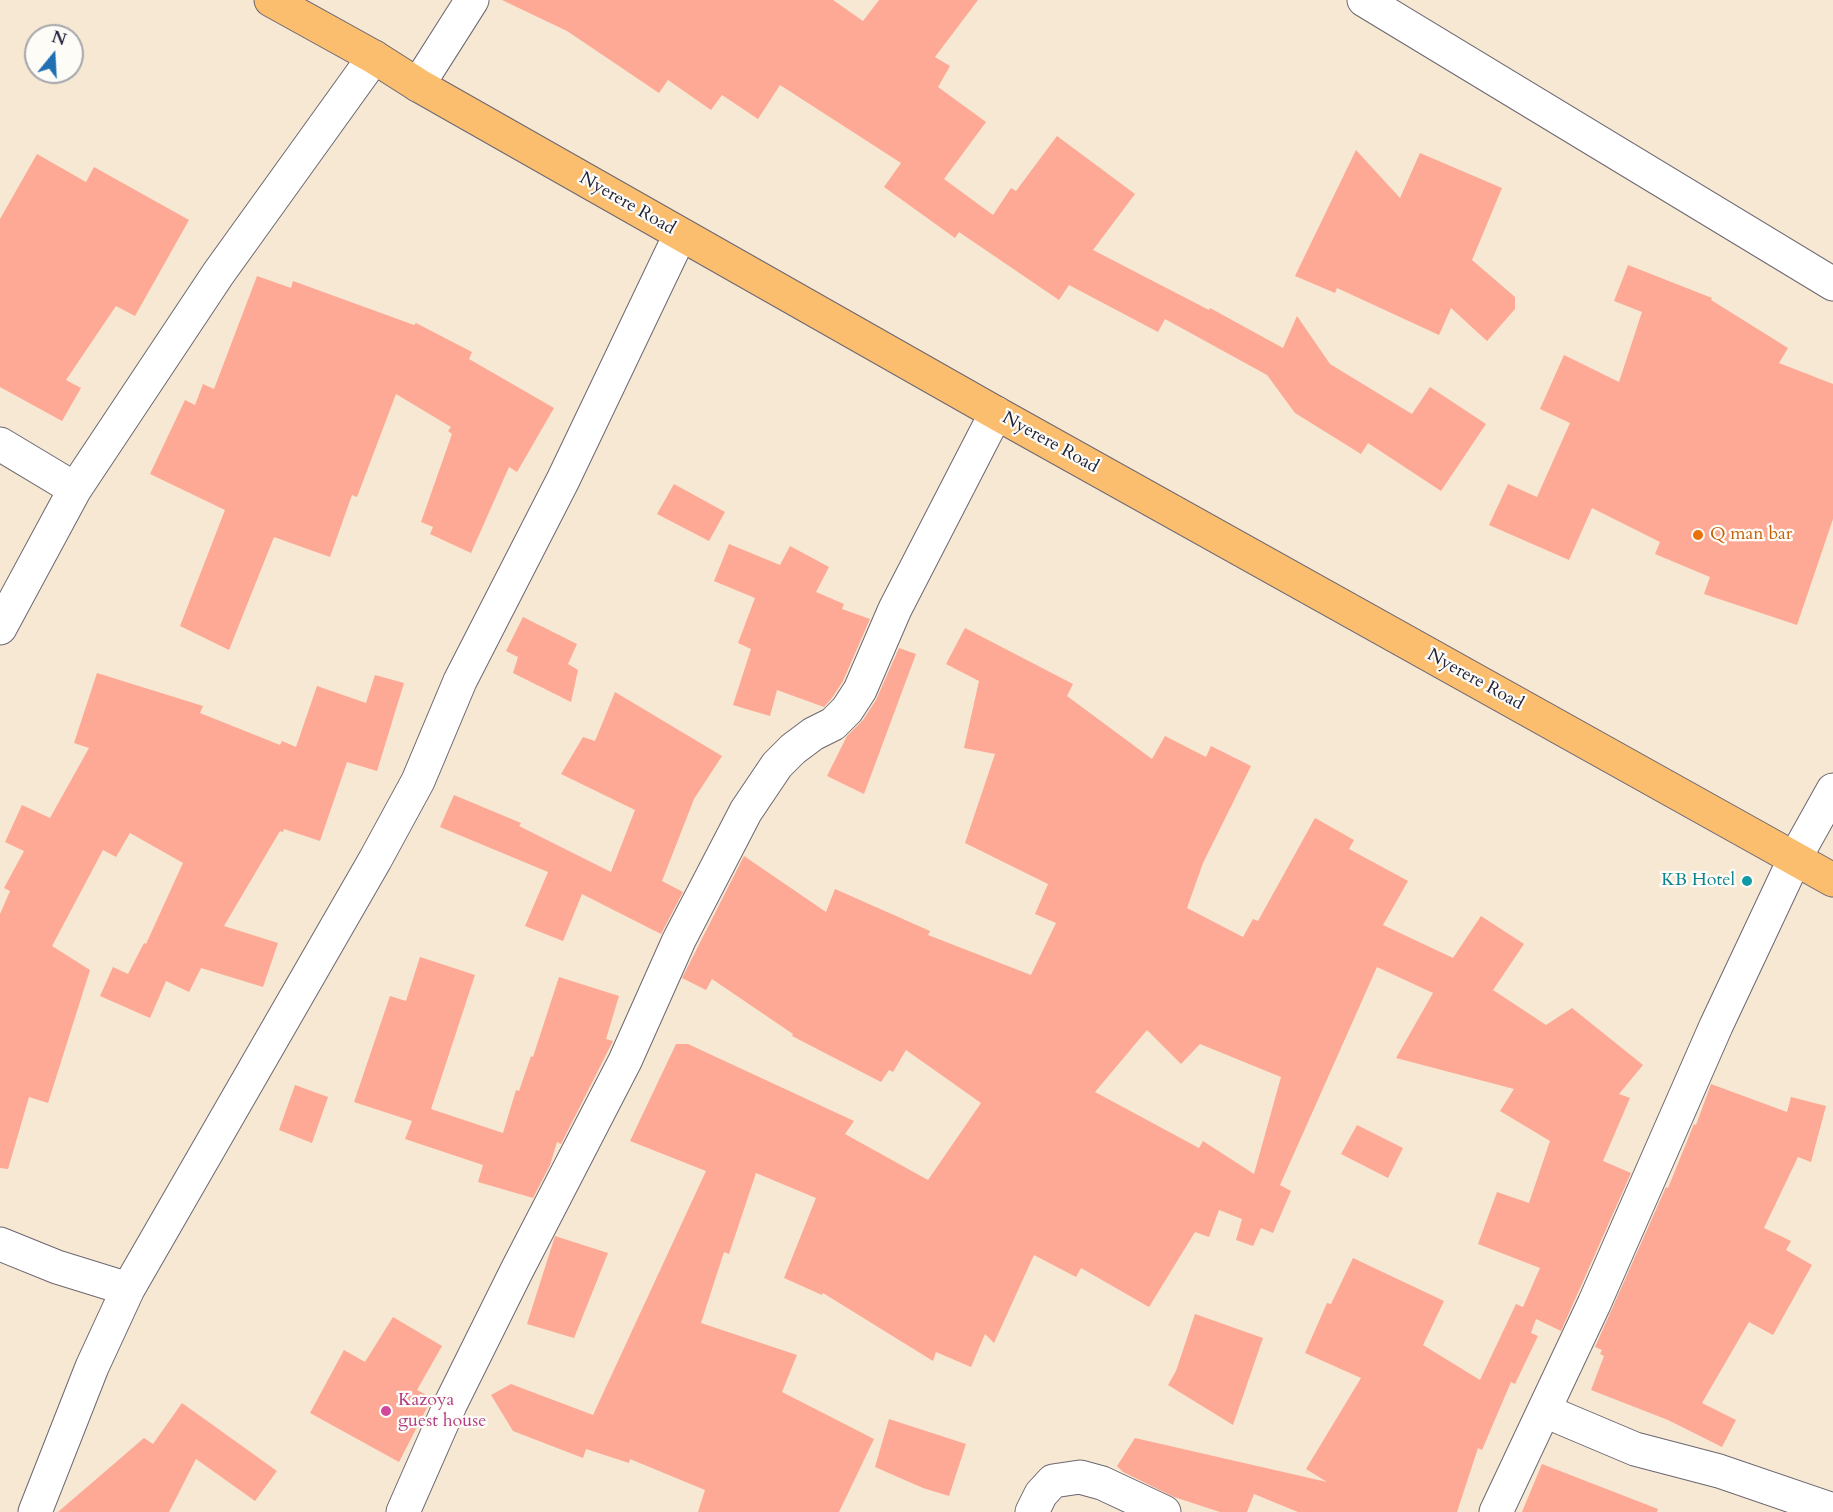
<!DOCTYPE html>
<style>
body{margin:0}
#map{position:relative;width:1833px;height:1512px;overflow:hidden;background:#f6e8d3;font-family:Cardo,serif}
canvas{display:block}
.north{position:absolute;left:24px;top:24px;width:60px;height:60px;box-sizing:border-box;background:#fdfcf7;border:2px solid #a5a5ac;border-radius:50%;rotate:18deg;font-size:16px;font-weight:700;line-height:24px;text-align:center;color:#22223b}
.north::after{content:'';display:block;margin:auto;width:21px;height:27px;background:#1f6fb2;clip-path:polygon(50% 0,100% 100%,50% 72%,0 100%)}
</style>
<div id="map">
<canvas width="1833" height="1512"></canvas>
<div class="north">N</div>
</div>
<script>
const g = document.querySelector('canvas').getContext('2d');
g.lineJoin = 'round';
function paint(path, color) { g.fillStyle = color; g.fill(path, 'evenodd'); }
const poly = rows => new Path2D(rows.map(r => 'M' + r).join(''));
function stroke(path, color, width, dash) { g.strokeStyle = color; g.lineWidth = width; g.lineCap = dash ? 'butt' : 'round'; g.setLineDash(dash || []); g.stroke(path); }
function write(font, color, halo, rows, align = 'center') {
  g.font = font + ' Cardo,serif'; g.lineWidth = 4.5; g.setLineDash([]); g.textBaseline = 'middle'; g.strokeStyle = halo; g.fillStyle = color; for (const [text, x, y, turn = 0] of rows) {
    g.save(); g.translate(x, y); g.rotate((+turn || 0) * Math.PI / 180); g.textAlign = isNaN(turn) ? turn : align; if (halo) g.strokeText(text, 0, 0); g.fillText(text, 0, 0); g.restore();
  }
}
paint(poly([
 [502,0,833,0,863,21,879,0,978,0,935,57,950,66,938,87,986,122,944,179,993,215,1011,188,1016,191,1057,136,1135,194,1093,250,1209,310,1210,308,1283,348,1297,316,1330,364,1412,414,1430,387,1486,424,1441,491,1368,443,1361,454,1295,413,1267,375,1165,319,1158,332,1069,285,1059,300,959,232,955,238,884,187,901,163,780,85,758,119,722,95,711,110,668,80,659,93,567,31],
 [1356,150,1400,198,1420,153,1502,188,1472,260,1515,297,1515,309,1487,341,1451,308,1439,335,1337,288,1335,293,1295,276],
 [37,154,86,182,94,167,189,220,135,316,116,306,66,380,81,388,62,421,0,387,0,219],
 [1628,265,1712,298,1711,300,1788,348,1779,363,1833,384,1833,519,1797,625,1704,594,1710,577,1655,554,1660,542,1592,508,1569,560,1489,525,1508,484,1537,497,1570,423,1540,409,1564,355,1619,382,1642,312,1614,301],
 [257,276,291,288,293,281,414,325,416,323,472,352,469,359,554,408,517,472,509,467,471,553,430,534,433,527,421,522,452,434,448,431,451,427,396,394,357,497,352,495,330,557,274,537,229,650,180,626,225,510,150,474,185,400,195,405,203,384,214,389],
 [674,484,725,512,709,541,657,514],
 [729,544,780,565,790,546,829,567,816,592,844,604,842,609,870,619,843,681,832,698,824,707,777,690,770,716,733,705,751,649,738,643,755,598,714,581],
 [523,617,577,644,568,664,578,670,571,702,513,673,518,657,506,651],
 [965,628,1073,684,1067,696,1152,759,1165,736,1206,757,1211,746,1251,766,1203,863,1187,908,1243,937,1253,919,1258,921,1315,818,1354,840,1349,849,1408,881,1383,925,1453,958,1481,916,1524,944,1493,990,1546,1025,1572,1008,1643,1065,1619,1094,1630,1098,1603,1161,1631,1173,1561,1331,1536,1319,1531,1333,1538,1336,1515,1384,1511,1382,1482,1450,1478,1448,1457,1512,1298,1512,1254,1494,1247,1512,1220,1512,1174,1497,1123,1472,1117,1466,1135,1438,1327,1482,1306,1469,1361,1378,1305,1353,1327,1303,1331,1304,1353,1258,1444,1301,1423,1345,1480,1380,1516,1304,1523,1307,1540,1268,1478,1244,1497,1192,1529,1203,1550,1141,1500,1111,1514,1089,1396,1058,1433,993,1377,967,1280,1185,1291,1191,1273,1233,1261,1228,1253,1246,1236,1240,1242,1219,1219,1210,1209,1237,1195,1232,1149,1307,1081,1268,1076,1277,1034,1255,994,1343,985,1334,971,1367,936,1352,933,1361,823,1293,822,1295,784,1278,816,1198,756,1173,729,1254,724,1252,701,1323,797,1355,782,1392,874,1439,839,1512,698,1512,705,1490,630,1459,629,1463,586,1449,583,1458,513,1431,491,1395,511,1384,593,1415,706,1171,630,1141,676,1044,688,1044,854,1121,845,1134,928,1180,981,1103,906,1050,893,1072,889,1070,881,1082,792,1036,793,1034,712,979,706,990,682,978,744,856,826,912,835,889,930,931,928,935,1031,975,1056,923,1035,914,1048,884,965,843,995,754,964,748,979,681,946,664],
 [1147,1030,1181,1064,1200,1044,1281,1077,1254,1174,1203,1141,1199,1148,1095,1092],
 [899,648,916,654,864,794,827,776,847,736,863,720,876,700],
 [97,673,203,706,200,713,280,745,282,741,296,747,317,686,366,703,375,675,404,683,377,771,347,762,320,841,284,829,283,832,280,831,224,926,278,943,263,987,201,968,189,992,166,981,150,1018,100,996,113,967,128,974,144,943,146,944,183,863,130,833,116,857,103,850,52,946,90,970,48,1103,29,1097,8,1169,0,1168,0,914,10,891,4,888,24,851,5,842,22,805,50,818,89,748,74,743],
 [615,692,722,756,694,799,662,881,683,892,661,934,582,894,563,941,525,926,548,872,440,827,454,795,521,823,519,826,611,872,635,810,561,774,583,737,595,741],
 [420,957,475,975,431,1109,503,1133,516,1090,519,1091,531,1056,533,1057,559,977,619,996,606,1039,613,1041,561,1144,557,1142,550,1165,533,1198,478,1182,483,1165,405,1139,412,1121,354,1102,390,996,406,1001],
 [1711,1084,1787,1112,1791,1097,1826,1106,1811,1162,1798,1157,1764,1228,1791,1241,1786,1250,1812,1265,1773,1335,1749,1322,1702,1403,1736,1420,1722,1447,1668,1420,1591,1390,1604,1356,1600,1354,1602,1350,1595,1347,1666,1187,1668,1188,1694,1124,1696,1125],
 [295,1085,328,1097,312,1143,279,1130],
 [1357,1125,1403,1148,1388,1178,1341,1154],
 [555,1236,608,1253,574,1338,527,1324],
 [1195,1314,1263,1338,1233,1425,1168,1385,1176,1371],
 [393,1317,442,1346,417,1390,432,1398,399,1462,310,1413,344,1350,365,1362],
 [182,1403,277,1471,255,1501,196,1459,169,1512,58,1512,144,1438,153,1444],
 [889,1419,966,1444,949,1496,923,1488,875,1467],
 [1542,1464,1658,1509,1657,1512,1522,1512]
]), '#fda995');
const minor = poly([
 [1364,0,1833,284],
 [418,85,472,0],
 [0,444,75,489],
 [0,628,75,489,218,274,374,57],
 [0,1244,57,1267,128,1289],
 [1545,1411,1635,1449,1719,1471,1833,1510],
 [35,1512,92,1367,128,1289,375,860,418,781,460,681,563,480,680,235],
 [403,1512,450,1405,517,1270,625,1061,679,940,746,811,777,765,793,749,813,734,833,724,847,710,860,690,895,609,996,413],
 [1032,1512,1041,1494,1053,1481,1080,1477,1102,1483,1164,1512],
 [1496,1512,1594,1304,1716,1026,1795,858,1833,790]
]);
const highway = poly([
 [271,0,374,57,418,85,996,413,1833,880]
]);
stroke(minor, '#6c6770', 35);
stroke(highway, '#6c6770', 35);
stroke(minor, '#fff', 33);
stroke(highway, '#fbbd6e', 33);
for (const [x, y, r, color] of [
 [1698,535,6,"#e8710a"],
 [1747,881,6,"#0f9aa8"],
 [386,1411,6,"#d1479c"]
]) { const dot = new Path2D(); dot.arc(x, y, r, 0, 2 * Math.PI); g.fillStyle = color; g.fill(dot); stroke(dot, '#fdfcf7', 2); }
write('18px', '#22223b', '#fdfcf7', [
 ["Nyerere Road",627,204,30],
 ["Nyerere Road",1050,443,29],
 ["Nyerere Road",1475,680,29]
]);
write('18px', '#c56008', '#fdfcf7', [
 ["Q man bar",1710,535]
], 'left');
write('18px', '#0d838f', '#fdfcf7', [
 ["KB Hotel",1735,881]
], 'right');
write('18px', '#b23c85', '#fdfcf7', [
 ["Kazoya",398,1401],
 ["guest house",398,1422]
], 'left');
</script>
